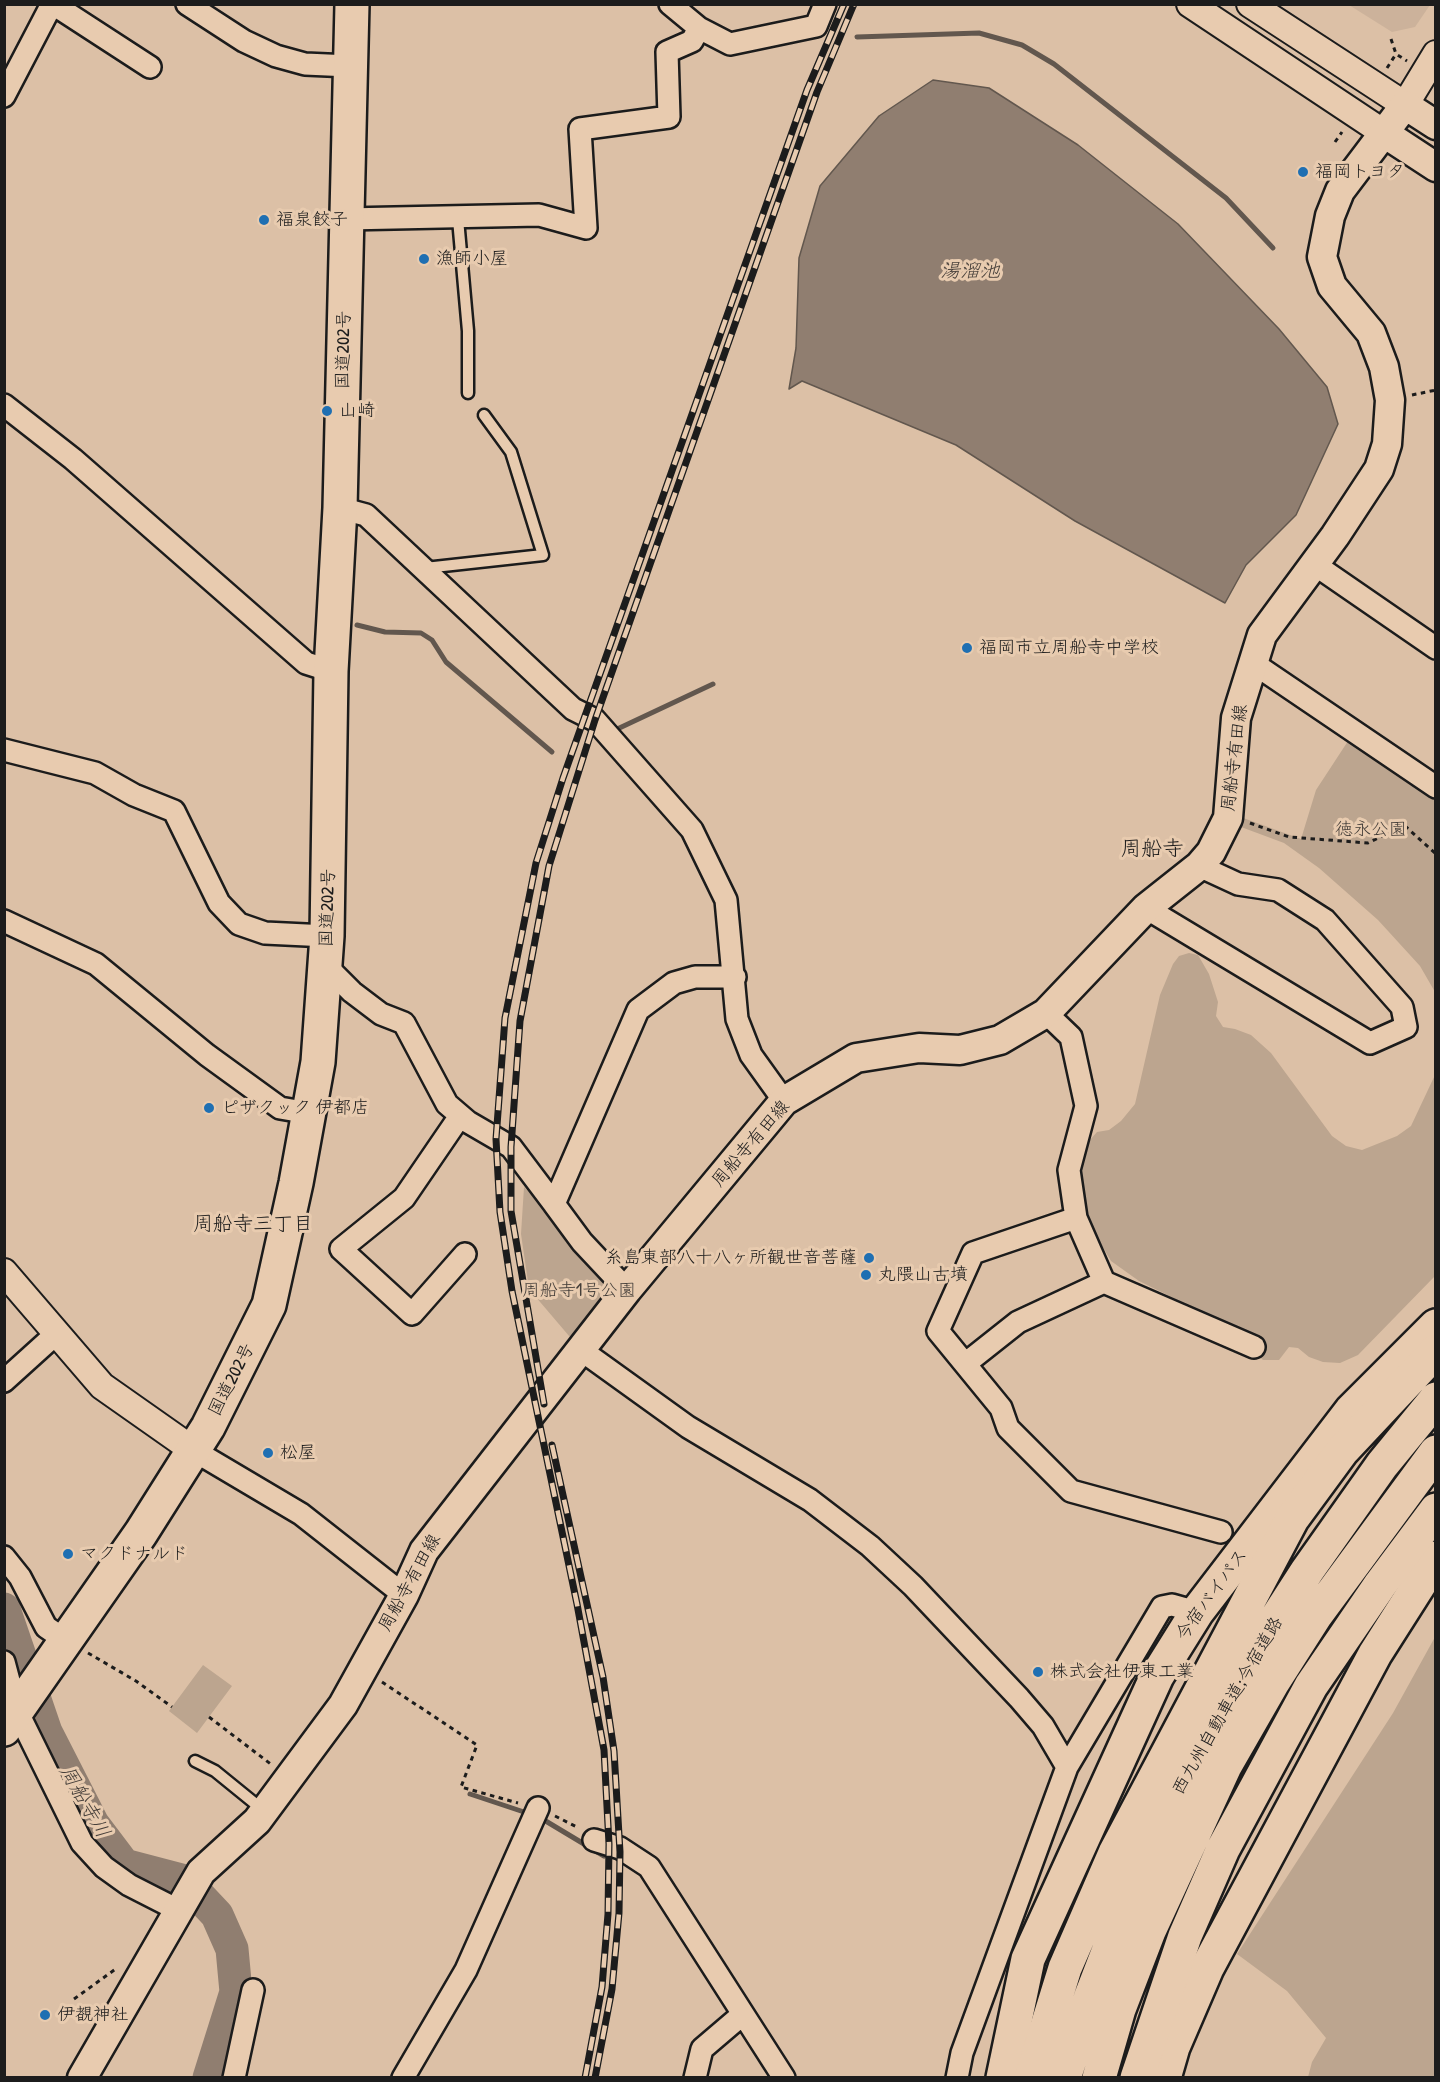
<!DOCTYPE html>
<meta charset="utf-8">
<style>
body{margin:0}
#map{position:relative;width:1440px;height:2082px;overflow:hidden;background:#dcc0a6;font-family:"Patrick Hand",sans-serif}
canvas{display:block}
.frame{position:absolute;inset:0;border:6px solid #1c1c1c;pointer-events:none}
</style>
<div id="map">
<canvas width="1440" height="2082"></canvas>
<div class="frame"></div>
</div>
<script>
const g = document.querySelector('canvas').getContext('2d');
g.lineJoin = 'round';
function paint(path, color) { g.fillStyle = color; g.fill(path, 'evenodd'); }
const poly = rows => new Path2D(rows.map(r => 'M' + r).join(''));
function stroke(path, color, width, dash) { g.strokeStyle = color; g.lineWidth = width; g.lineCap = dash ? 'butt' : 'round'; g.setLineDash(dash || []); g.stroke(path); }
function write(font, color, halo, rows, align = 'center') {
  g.font = font + ' "Patrick Hand","Klee One",sans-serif'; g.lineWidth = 6; g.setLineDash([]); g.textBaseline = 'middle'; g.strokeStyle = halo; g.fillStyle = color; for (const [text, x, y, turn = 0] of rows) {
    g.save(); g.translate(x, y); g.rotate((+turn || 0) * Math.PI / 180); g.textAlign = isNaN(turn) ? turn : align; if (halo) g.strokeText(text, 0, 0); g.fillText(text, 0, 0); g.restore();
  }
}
paint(poly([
 [1349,5,1430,5,1415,27,1392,32]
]), '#ccb29b');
paint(poly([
 [1350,738,1436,797,1435,992,1420,966,1378,920,1319,868,1284,843,1233,824,1235,815,1301,839,1316,790],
 [1189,953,1198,955,1209,974,1218,1002,1216,1016,1223,1027,1235,1029,1251,1035,1271,1053,1332,1136,1346,1146,1362,1150,1397,1136,1411,1126,1435,1075,1435,1276,1358,1355,1340,1363,1323,1362,1309,1357,1298,1348,1289,1347,1279,1360,1263,1360,1224,1323,1139,1281,1111,1261,1089,1224,1080,1172,1083,1154,1089,1141,1097,1132,1109,1130,1121,1121,1135,1104,1160,995,1173,964,1179,956],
 [524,1187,627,1290,581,1350,529,1289,521,1234],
 [1435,1637,1435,2077,1308,2077,1312,2062,1326,2038,1287,1991,1237,1954,1393,1713],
 [203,1665,232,1686,197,1733,169,1711]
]), '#bca58f');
const water = poly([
 [933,80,989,88,1078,145,1178,224,1279,329,1327,387,1338,424,1296,515,1246,565,1225,603,1075,521,956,445,802,381,789,389,796,348,799,258,820,186,879,116,933,80]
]);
paint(water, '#907e70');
stroke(water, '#62574e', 1.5);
stroke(poly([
 [857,37,979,33,1022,45,1054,64,1226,198,1273,248],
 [357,625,385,632,421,633,432,640,446,662,552,752],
 [613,731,713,684],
 [470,1794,530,1814],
 [539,1817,604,1856]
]), '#62574e', 5);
stroke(poly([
 [4,1609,46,1732,93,1824,124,1865,185,1881,217,1915,232,1949,236,1992,209,2078]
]), '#907e70', 33);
const service = poly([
 [458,219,468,331,468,393],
 [425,568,543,555,511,452,484,415],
 [195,1761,215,1771,263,1810]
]);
const minor = poly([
 [53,4,150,67],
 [187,4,244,41,276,56,305,64,350,66],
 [670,4,699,28,730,44,816,26,825,4],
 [4,96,52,4],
 [346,219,539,215,586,228,580,129,669,117,667,52,692,41,699,28],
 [4,405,73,459,306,663,331,671],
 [340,508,366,515,573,709,595,720,692,830,726,900,737,1019,751,1055,784,1101],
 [1314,564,1436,648],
 [1253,663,1436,787],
 [4,750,95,773,134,795,174,811,219,903,239,924,265,933,327,936],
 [1146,908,1370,1043,1406,1027,1402,1007,1325,920,1278,890,1238,884,1199,866],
 [4,921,96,964,207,1055,280,1108,309,1113],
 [325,965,352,992,381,1014,404,1023,447,1104,468,1122,511,1147,554,1204],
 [1046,1013,1071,1037,1086,1106,1069,1170,1076,1218,1104,1282,1254,1347],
 [460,1116,404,1198,341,1249,412,1314,465,1254],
 [1076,1218,973,1253,938,1331,965,1364,1018,1322,1104,1282],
 [627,1290,582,1242,554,1204,638,1010,674,983,695,977,735,977],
 [581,1350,688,1427,810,1500,870,1546,913,1586,1019,1698,1043,1726,1067,1767],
 [965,1364,1001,1408,1008,1428,1071,1491,1221,1532],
 [4,1381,56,1334],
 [193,1450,301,1514,404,1595],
 [4,1557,20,1577,46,1627,65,1640],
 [4,1662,17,1711,82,1843,104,1867,129,1885,178,1910],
 [594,1840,620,1848,649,1867,784,2078],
 [234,2078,253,1990],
 [403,2078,466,1970,538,1808],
 [695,2078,702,2049,743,2014],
 [957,2078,962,2053,1067,1767,1162,1607,1172,1605,1197,1612]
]);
const tertiary = poly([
 [1190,4,1384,133],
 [1250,4,1405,105,1436,54],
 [4,1272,102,1386,193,1450]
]);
const secondary = poly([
 [1384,133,1436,167],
 [82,2078,201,1872,257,1821,343,1705,404,1595,424,1551,627,1290,784,1101,856,1058,919,1048,960,1050,1000,1040,1046,1013,1146,908,1199,866,1211,852,1228,818,1236,718,1262,635,1335,536,1379,469,1387,444,1390,400,1384,367,1371,333,1332,286,1322,257,1330,216,1340,191,1405,105,1436,125]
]);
const trunk = poly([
 [4,1729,141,1533,208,1427,269,1305,296,1183,318,1062,327,936,331,671,340,508,352,4],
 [1003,2078,1028,1959,1157,1676,1197,1612,1351,1411,1436,1326],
 [1164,2078,1173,2047,1207,1968,1375,1654,1436,1558]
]);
const motorway = poly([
 [1031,2078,1065,1968,1115,1853,1292,1519,1342,1451,1436,1351],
 [1064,2078,1091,1996,1125,1908,1204,1740,1247,1664,1307,1571,1382,1465,1436,1399],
 [1099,2078,1119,2009,1149,1931,1225,1766,1272,1684,1316,1615,1436,1452],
 [1137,2078,1185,1936,1223,1849,1311,1686,1380,1585,1436,1510]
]);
stroke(service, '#1c1c1c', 15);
stroke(minor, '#1c1c1c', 26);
stroke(tertiary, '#1c1c1c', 30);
stroke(secondary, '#1c1c1c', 33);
stroke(trunk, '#1c1c1c', 38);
stroke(motorway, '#1c1c1c', 38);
stroke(poly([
 [1391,39,1396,54,1407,61],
 [1387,68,1396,54],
 [1335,142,1342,132],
 [1412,395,1436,390],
 [1250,823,1289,837,1368,843,1404,825,1436,854],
 [88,1653,136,1681,172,1707],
 [382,1682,477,1745,461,1787,518,1803],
 [209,1717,272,1765],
 [555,1816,579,1828],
 [74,1999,117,1968]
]), '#1c1c1c', 3, [4.5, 4.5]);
stroke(service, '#e8cbaf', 10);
stroke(minor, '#e8cbaf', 21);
stroke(tertiary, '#e8cbaf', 26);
stroke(secondary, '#e8cbaf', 28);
stroke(trunk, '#e8cbaf', 33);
stroke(motorway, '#e8cbaf', 33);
const rail = poly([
 [544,1404,511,1211,511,1147,520,1021,549,866,595,720,817,92,854,4],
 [552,1445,603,1677,614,1751,620,1852,619,1913,612,1989,595,2078],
 [585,2078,602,1987,608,1914,609,1844,604,1750,577,1604,512,1291,500,1212,496,1139,505,1018,536,863,563,778,807,90,844,4]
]);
stroke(rail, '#1c1c1c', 7);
stroke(rail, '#e8cbaf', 4.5, [14]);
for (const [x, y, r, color] of [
 [1303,172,6,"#1f6fb2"],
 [264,220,6,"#1f6fb2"],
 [424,259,6,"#1f6fb2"],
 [327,411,6,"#1f6fb2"],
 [967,648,6,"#1f6fb2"],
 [209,1108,6,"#1f6fb2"],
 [869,1258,6,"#1f6fb2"],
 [866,1275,6,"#1f6fb2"],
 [268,1453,6,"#1f6fb2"],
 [68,1554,6,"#1f6fb2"],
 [1038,1672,6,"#1f6fb2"],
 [45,2015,6,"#1f6fb2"]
]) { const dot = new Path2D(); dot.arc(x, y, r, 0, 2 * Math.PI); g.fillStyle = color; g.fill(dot); stroke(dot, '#e8cbaf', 2); }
write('18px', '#1c1c1c', '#e8cbaf', [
 ["福岡トヨタ",1315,172],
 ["福泉餃子",276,220],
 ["漁師小屋",436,259],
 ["山崎",339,411],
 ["福岡市立周船寺中学校",979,648],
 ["ピザクック 伊都店",221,1108],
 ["糸島東部八十八ヶ所観世音菩薩",857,1258,"right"],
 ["丸隈山古墳",878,1275],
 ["松屋",280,1453],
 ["マクドナルド",80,1554],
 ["株式会社伊東工業",1050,1672],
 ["伊覩神社",57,2015]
], 'left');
write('18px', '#1c1c1c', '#e8cbaf', [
 ["国道202号",344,350,-89],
 ["周船寺有田線",1235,758,-83],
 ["国道202号",328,908,-88],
 ["周船寺有田線",751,1144,-49],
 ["国道202号",232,1380,-63],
 ["周船寺有田線",410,1583,-61],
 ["今宿バイパス",1212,1595,-54],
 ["西九州自動車道;今宿道路",1228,1706,-60]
]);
write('18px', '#443e39', '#e8cbaf', [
 ["徳永公園",1371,830],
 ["周船寺1号公園",579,1291]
]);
write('italic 20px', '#453e39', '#e8cbaf', [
 ["湯溜池",970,272],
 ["周船寺川",84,1802,60]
]);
write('20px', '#1c1c1c', '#e8cbaf', [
 ["周船寺三丁目",253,1225]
]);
write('21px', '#1c1c1c', '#e8cbaf', [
 ["周船寺",1152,849]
]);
</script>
